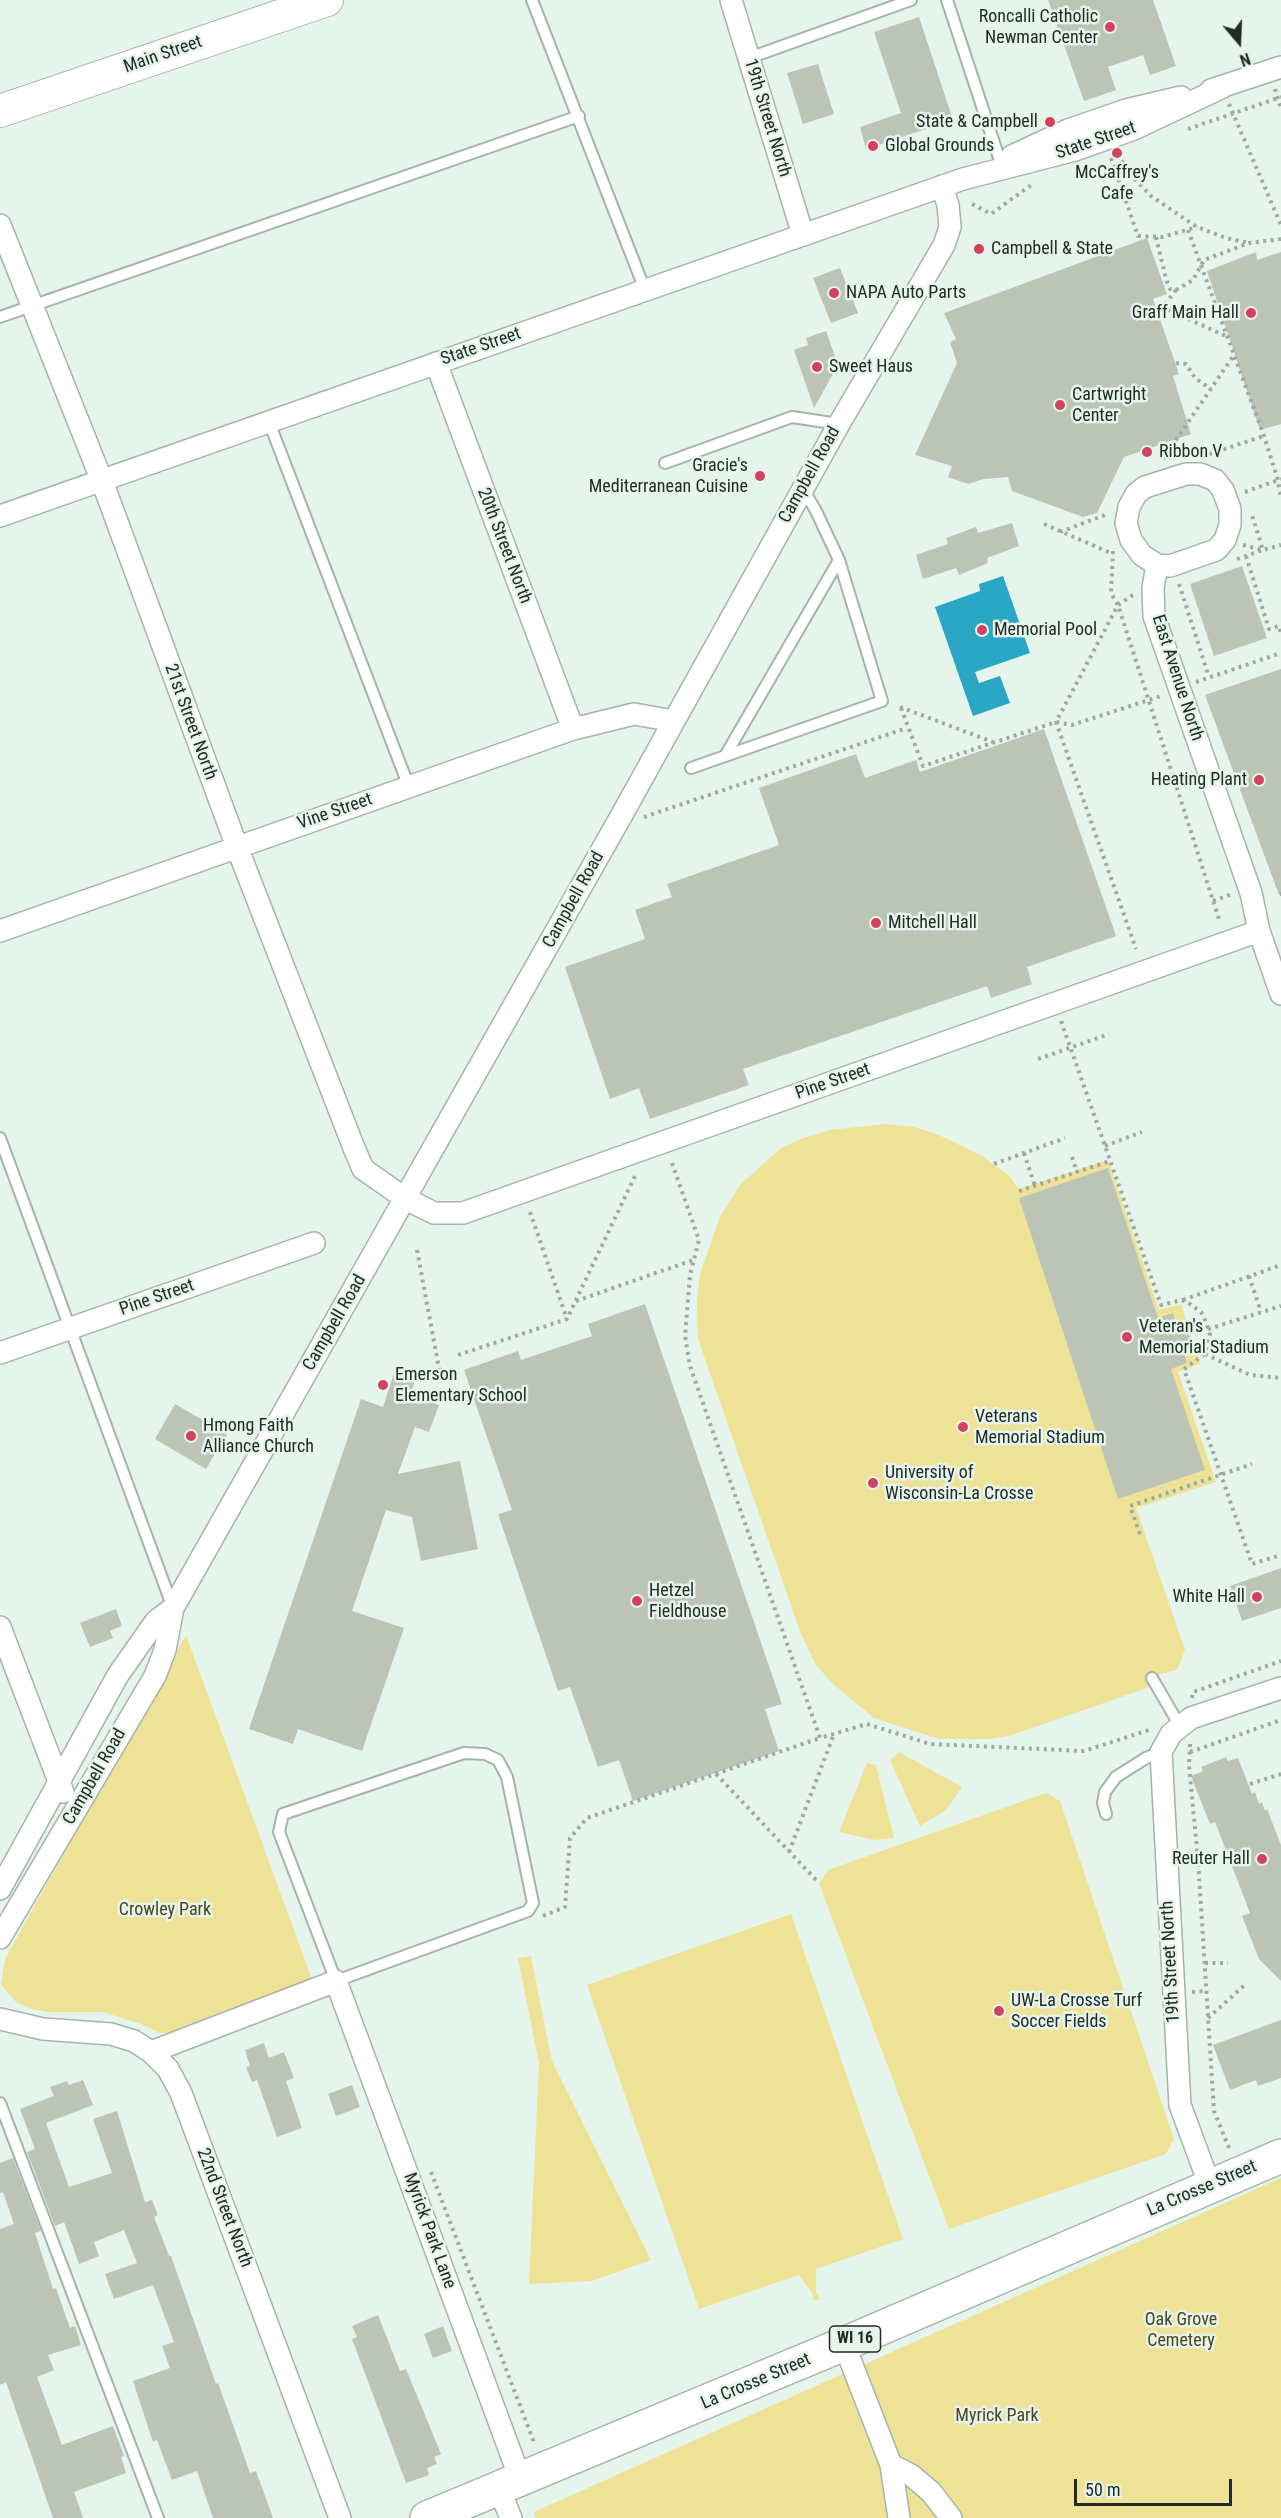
<!DOCTYPE html>
<style>
body{margin:0}
#map{position:relative;width:1281px;height:2518px;overflow:hidden;background:#e5f5eb;font-family:"Roboto Condensed",sans-serif}
canvas{display:block}
.north{position:absolute;left:1209px;top:12px;width:60px;height:60px;-webkit-text-stroke:4px #e5f5eb;paint-order:stroke;rotate:161deg;font-size:16px;font-weight:700;line-height:24px;text-align:center;color:#242a26}
.north::after{content:'';display:block;margin:auto;width:21px;height:27px;background:#242a26;clip-path:polygon(50% 0,100% 100%,50% 72%,0 100%)}
.scale{position:absolute;left:1074px;top:2479px;width:158px;height:27px;box-sizing:border-box;border:3px solid #242a26;border-top:0;padding-left:8px;font-size:18px;line-height:21px;white-space:nowrap;color:#242a26;-webkit-text-stroke:4px #e5f5eb;paint-order:stroke}
</style>
<div id="map">
<canvas width="1281" height="2518"></canvas>
<div class="north">N</div>
<div class="scale">50 m</div>
</div>
<script>
const g = document.querySelector('canvas').getContext('2d');
g.lineJoin = 'round';
function paint(path, color) { g.fillStyle = color; g.fill(path, 'evenodd'); }
const poly = rows => new Path2D(rows.map(r => 'M' + r).join(''));
function stroke(path, color, width, dash) { g.strokeStyle = color; g.lineWidth = width; g.lineCap = dash ? 'butt' : 'round'; g.setLineDash(dash || []); g.stroke(path); }
function write(font, color, halo, rows, align = 'center') {
  g.font = font + ' "Roboto Condensed",sans-serif'; g.lineWidth = 5; g.setLineDash([]); g.textBaseline = 'middle'; g.strokeStyle = halo; g.fillStyle = color; for (const [text, x, y, turn = 0] of rows) {
    g.save(); g.translate(x, y); g.rotate((+turn || 0) * Math.PI / 180); g.textAlign = isNaN(turn) ? turn : align; if (halo) g.strokeText(text, 0, 0); g.fillText(text, 0, 0); g.restore();
  }
}
paint(poly([
 [885,1124,914,1127,939,1135,982,1156,1010,1176,1018,1189,1108,1160,1159,1310,1181,1304,1200,1364,1178,1372,1216,1482,1136,1508,1185,1650,1177,1670,1157,1675,1147,1688,1012,1735,991,1739,939,1739,874,1718,833,1684,816,1665,801,1634,698,1339,697,1303,700,1274,720,1217,740,1185,781,1148,803,1138,830,1130],
 [186,1635,313,1982,170,2033,159,2033,141,2024,103,2012,47,2012,29,2008,16,2002,1,1985,5,1959],
 [899,1752,962,1787,946,1810,920,1826,890,1760],
 [867,1763,876,1765,894,1838,875,1840,839,1832],
 [1046,1793,1060,1801,1174,2139,1166,2154,949,2229,819,1883,828,1870],
 [791,1914,903,2239,816,2269,816,2293,820,2298,817,2301,813,2300,813,2294,799,2275,699,2309,587,1985],
 [531,1956,552,2061,651,2260,592,2281,529,2284,539,2063,518,1958],
 [1281,2178,1281,2518,536,2518,534,2512]
]), '#eee297');
paint(poly([
 [1003,576,1030,653,975,672,979,683,1000,676,1010,703,973,716,935,607,980,591,979,584]
]), '#2aa7c4');
paint(poly([
 [1048,0,1153,0,1176,66,1150,75,1143,55,1108,67,1116,90,1084,101],
 [919,17,953,120,866,149,860,127,901,113,874,32],
 [818,64,834,114,803,124,787,73],
 [1147,238,1167,294,1153,299,1179,374,1173,376,1191,434,1124,457,1097,513,1083,517,1012,491,1008,477,984,479,968,484,948,477,952,466,915,455,957,363,950,342,956,339,944,313],
 [1256,252,1257,260,1281,252,1281,424,1260,430,1207,271],
 [840,268,858,313,831,323,813,278],
 [826,331,838,365,814,408,794,350,808,345,806,338],
 [1012,523,1019,546,987,558,988,563,959,575,956,568,923,579,916,555,948,544,946,538,976,527,978,533],
 [1242,566,1267,638,1214,656,1190,584],
 [1281,669,1281,894,1279,895,1205,695],
 [1044,729,1116,936,1027,967,1032,984,991,998,987,986,743,1069,749,1085,650,1119,639,1088,610,1099,565,967,645,939,635,910,672,897,667,884,779,845,759,788,856,754,865,778,916,760,920,772],
 [1108,1168,1158,1318,1173,1313,1176,1325,1184,1322,1194,1350,1184,1353,1187,1363,1171,1369,1205,1470,1118,1499,1019,1198],
 [645,1304,782,1704,765,1709,779,1751,633,1801,619,1760,598,1767,570,1687,558,1691,498,1514,512,1510,464,1370,518,1351,521,1360,592,1336,588,1324],
 [395,1370,416,1377,410,1395,439,1405,429,1432,415,1427,398,1474,460,1461,478,1549,421,1561,412,1517,386,1510,352,1611,404,1628,362,1751,298,1729,293,1744,249,1729,361,1399,383,1407],
 [175,1404,227,1434,206,1469,155,1439],
 [1281,1568,1281,1608,1242,1621,1230,1586],
 [116,1609,122,1626,110,1631,113,1638,90,1647,80,1623],
 [1226,1757,1228,1761,1238,1758,1252,1794,1255,1792,1259,1804,1262,1802,1265,1811,1267,1809,1281,1845,1281,1981,1259,1959,1242,1916,1250,1913,1215,1822,1210,1824,1191,1776,1203,1771,1201,1767],
 [1281,2020,1281,2078,1258,2086,1256,2080,1230,2090,1213,2045],
 [264,2043,269,2058,284,2052,294,2078,286,2081,302,2128,277,2137,257,2080,252,2082,246,2067,250,2066,245,2050],
 [83,2080,93,2105,46,2123,69,2187,112,2173,93,2119,117,2111,145,2202,152,2200,158,2215,154,2217,169,2256,171,2256,216,2384,218,2383,227,2408,250,2473,256,2471,273,2518,213,2518,197,2471,172,2480,157,2440,153,2442,133,2381,170,2368,162,2346,174,2342,153,2285,114,2299,105,2274,137,2263,124,2230,94,2242,99,2256,79,2264,64,2222,55,2226,27,2152,35,2149,20,2109,54,2096,50,2087,67,2081,69,2085],
 [352,2085,360,2107,336,2116,328,2094],
 [13,2158,41,2231,35,2233,53,2289,56,2288,70,2328,75,2326,81,2345,48,2355,54,2370,37,2377,62,2445,113,2426,124,2456,121,2457,126,2473,74,2492,83,2518,53,2518,6,2382,0,2385,0,2229,14,2224,3,2192,0,2193,0,2163],
 [378,2315,400,2371,406,2369,441,2454,434,2457,437,2464,427,2468,429,2475,406,2483,352,2339,357,2337,352,2326],
 [443,2326,452,2351,433,2358,424,2334]
]), '#bcc4b5');
const lane = poly([
 [532,0,645,290],
 [947,0,1000,161],
 [749,58,911,0],
 [0,317,579,116],
 [269,422,409,787],
 [665,463,792,417,839,424],
 [725,756,839,560],
 [691,768,882,701,839,560,816,511,803,489],
 [0,1138,173,1608],
 [1152,1678,1180,1726],
 [464,1753,485,1754,498,1760,507,1777,533,1903,528,1911,336,1981,279,1832,283,1814,464,1753],
 [1106,1814,1103,1803,1105,1792,1116,1777,1146,1758,1161,1752],
 [0,2103,158,2518]
]);
const street = poly([
 [731,0,803,235],
 [1211,90,1281,67],
 [1012,156,1068,130,1126,110,1181,97],
 [0,225,102,481,237,847,354,1148,363,1169,406,1199,434,1213,463,1213,1259,931],
 [436,363,573,729],
 [1186,474,1200,474,1215,480,1223,490,1230,509,1230,525,1225,540,1216,550,1170,566,1157,565,1142,555,1131,540,1126,523,1129,507,1136,494,1145,487,1186,474],
 [0,516,963,179,1075,150,1134,129,1223,87],
 [1157,565,1153,588,1154,616,1251,893,1259,931,1281,994],
 [0,931,573,729,634,714,674,721],
 [0,1353,314,1243],
 [0,1627,63,1792],
 [0,1889,118,1675,156,1621,173,1608],
 [0,1938,155,1676,165,1650,173,1608,624,811,839,424,944,245,950,227,948,205,942,186],
 [0,2019,43,2029,111,2034,134,2041,151,2052,168,2069,181,2093,340,2518],
 [151,2052,336,1981,521,2481],
 [1210,2186,1180,2105,1161,1752,1171,1734,1191,1718,1281,1688],
 [844,2344,891,2465,899,2518],
 [891,2465,911,2475,931,2492,951,2518],
 [499,2489,511,2518]
]);
const secondary = poly([
 [0,111,327,0]
]);
const primary = poly([
 [427,2518,844,2344,1281,2156]
]);
stroke(lane, '#a5b4ab', 14);
stroke(street, '#a5b4ab', 24);
stroke(secondary, '#a5b4ab', 34);
stroke(primary, '#a5b4ab', 36);
stroke(poly([
 [1275,89,1281,109],
 [1229,104,1281,225],
 [1188,129,1281,97],
 [1118,154,1129,173,1151,196,1197,227,1226,238,1249,243],
 [1111,158,1138,236,1162,237,1197,227],
 [972,204,991,214,1034,183],
 [1188,230,1264,436,1278,480,1281,499],
 [1156,237,1166,279,1170,289,1176,290,1193,280,1204,260,1249,243,1281,239],
 [1176,290,1166,303,1170,311,1226,336],
 [1176,363,1186,364,1195,378,1211,389],
 [1209,454,1264,436],
 [1163,459,1234,355],
 [1245,492,1281,479],
 [1044,524,1113,554],
 [1060,532,1105,515],
 [1243,545,1263,550,1281,545],
 [1113,551,1111,593,1118,605,1219,919],
 [1246,556,1269,629,1279,626,1281,634],
 [1237,559,1263,550,1252,515],
 [1179,584,1209,677],
 [1133,595,1118,605,1056,722,1136,949],
 [1196,682,1281,653],
 [900,707,993,742],
 [901,708,923,766,1056,722,1072,725,1161,696],
 [644,817,907,728],
 [1280,894,1281,894],
 [1213,901,1232,894],
 [1061,1021,1161,1305,1182,1300,1187,1302,1201,1312,1206,1322,1210,1335,1205,1354,1184,1369,1252,1564,1281,1555],
 [1038,1059,1109,1034],
 [1105,1146,1142,1132],
 [1024,1153,1035,1186],
 [1072,1157,1077,1172],
 [672,1163,699,1240,690,1275,685,1336,690,1366,820,1738,867,1724,930,1744,1084,1751,1149,1730],
 [994,1164,1065,1138],
 [1019,1191,1110,1161],
 [530,1212,567,1319],
 [417,1250,441,1379],
 [1249,1276,1261,1312],
 [1183,1300,1281,1265],
 [576,1301,693,1260],
 [1208,1329,1281,1306],
 [1205,1354,1250,1375,1281,1378],
 [458,1355,567,1319,635,1176],
 [1140,1534,1130,1506,1252,1464],
 [1192,1698,1193,1692,1281,1661],
 [1190,1744,1189,1766,1198,1859,1214,2111,1229,2148],
 [1190,1752,1281,1720],
 [716,1774,819,1883],
 [1250,1784,1281,1774],
 [789,1852,834,1734],
 [543,1916,565,1907,570,1838,587,1818,820,1738],
 [1205,1963,1228,1963],
 [1192,1992,1207,1991],
 [1208,2018,1247,1983],
 [431,2172,535,2445]
]), '#9daaa2', 4, [3, 4.5]);
stroke(lane, '#fff', 10);
stroke(street, '#fff', 21);
stroke(secondary, '#fff', 32);
stroke(primary, '#fff', 33);
for (const [x, y, r, color] of [
 [1110,27,6,"#d2425f"],
 [1050,122,6,"#d2425f"],
 [873,146,6,"#d2425f"],
 [1117,153,6,"#d2425f"],
 [979,249,6,"#d2425f"],
 [834,293,6,"#d2425f"],
 [1251,313,6,"#d2425f"],
 [817,367,6,"#d2425f"],
 [1060,405,6,"#d2425f"],
 [1147,452,6,"#d2425f"],
 [760,476,6,"#d2425f"],
 [982,630,6,"#d2425f"],
 [1259,780,6,"#d2425f"],
 [876,923,6,"#d2425f"],
 [1127,1337,6,"#d2425f"],
 [383,1385,6,"#d2425f"],
 [963,1427,6,"#d2425f"],
 [191,1436,6,"#d2425f"],
 [873,1483,6,"#d2425f"],
 [1257,1597,6,"#d2425f"],
 [637,1601,6,"#d2425f"],
 [1262,1859,6,"#d2425f"],
 [999,2011,6,"#d2425f"]
]) { const dot = new Path2D(); dot.arc(x, y, r, 0, 2 * Math.PI); g.fillStyle = color; g.fill(dot); stroke(dot, '#e5f5eb', 2); }
for (const [x, y, w] of [
 [855,2339,51]
]) { const box = new Path2D(); box.roundRect(x - w / 2, y - 13, w, 26, 4.5); g.fillStyle = '#e5f5eb'; g.fill(box); stroke(box, '#242a26', 1.5); }
write('bold 16px', '#242a26', null, [
 ["WI 16",855,2339]
]);
write('18px', '#242a26', '#e5f5eb', [
 ["Roncalli Catholic",1098,17,"right"],
 ["Newman Center",1098,38,"right"],
 ["State & Campbell",1038,122,"right"],
 ["Global Grounds",885,146],
 ["McCaffrey's",1117,173,"center"],
 ["Cafe",1117,194,"center"],
 ["Campbell & State",991,249],
 ["NAPA Auto Parts",846,293],
 ["Graff Main Hall",1239,313,"right"],
 ["Sweet Haus",829,367],
 ["Cartwright",1072,395],
 ["Center",1072,416],
 ["Ribbon V",1159,452],
 ["Gracie's",748,466,"right"],
 ["Mediterranean Cuisine",748,487,"right"],
 ["Memorial Pool",994,630],
 ["Heating Plant",1247,780,"right"],
 ["Mitchell Hall",888,923],
 ["Veteran's",1139,1327],
 ["Memorial Stadium",1139,1348],
 ["Emerson",395,1375],
 ["Elementary School",395,1396],
 ["Veterans",975,1417],
 ["Memorial Stadium",975,1438],
 ["Hmong Faith",203,1426],
 ["Alliance Church",203,1447],
 ["University of",885,1473],
 ["Wisconsin-La Crosse",885,1494],
 ["Hetzel",649,1591],
 ["Fieldhouse",649,1612],
 ["White Hall",1245,1597,"right"],
 ["Reuter Hall",1250,1859,"right"],
 ["UW-La Crosse Turf",1011,2001],
 ["Soccer Fields",1011,2022]
], 'left');
write('18px', '#242a26', '#e5f5eb', [
 ["Main Street",163,55,-19],
 ["19th Street North",767,118,73],
 ["State Street",1096,141,-19],
 ["State Street",481,347,-19],
 ["Campbell Road",810,475,-61],
 ["20th Street North",504,546,69],
 ["East Avenue North",1177,678,72],
 ["21st Street North",190,722,70],
 ["Vine Street",335,812,-19],
 ["Campbell Road",574,900,-61],
 ["Pine Street",833,1082,-19],
 ["Pine Street",157,1298,-19],
 ["Campbell Road",335,1323,-60],
 ["Campbell Road",95,1777,-60],
 ["19th Street North",1171,1962,-93],
 ["La Crosse Street",1202,2189,-23],
 ["22nd Street North",224,2208,69],
 ["Myrick Park Lane",429,2231,70],
 ["La Crosse Street",756,2382,-23]
]);
write('18px', '#4b451f', '#e5f5eb', [
 ["Crowley Park",165,1910],
 ["Oak Grove",1181,2320],
 ["Cemetery",1181,2341],
 ["Myrick Park",997,2416]
]);
</script>
